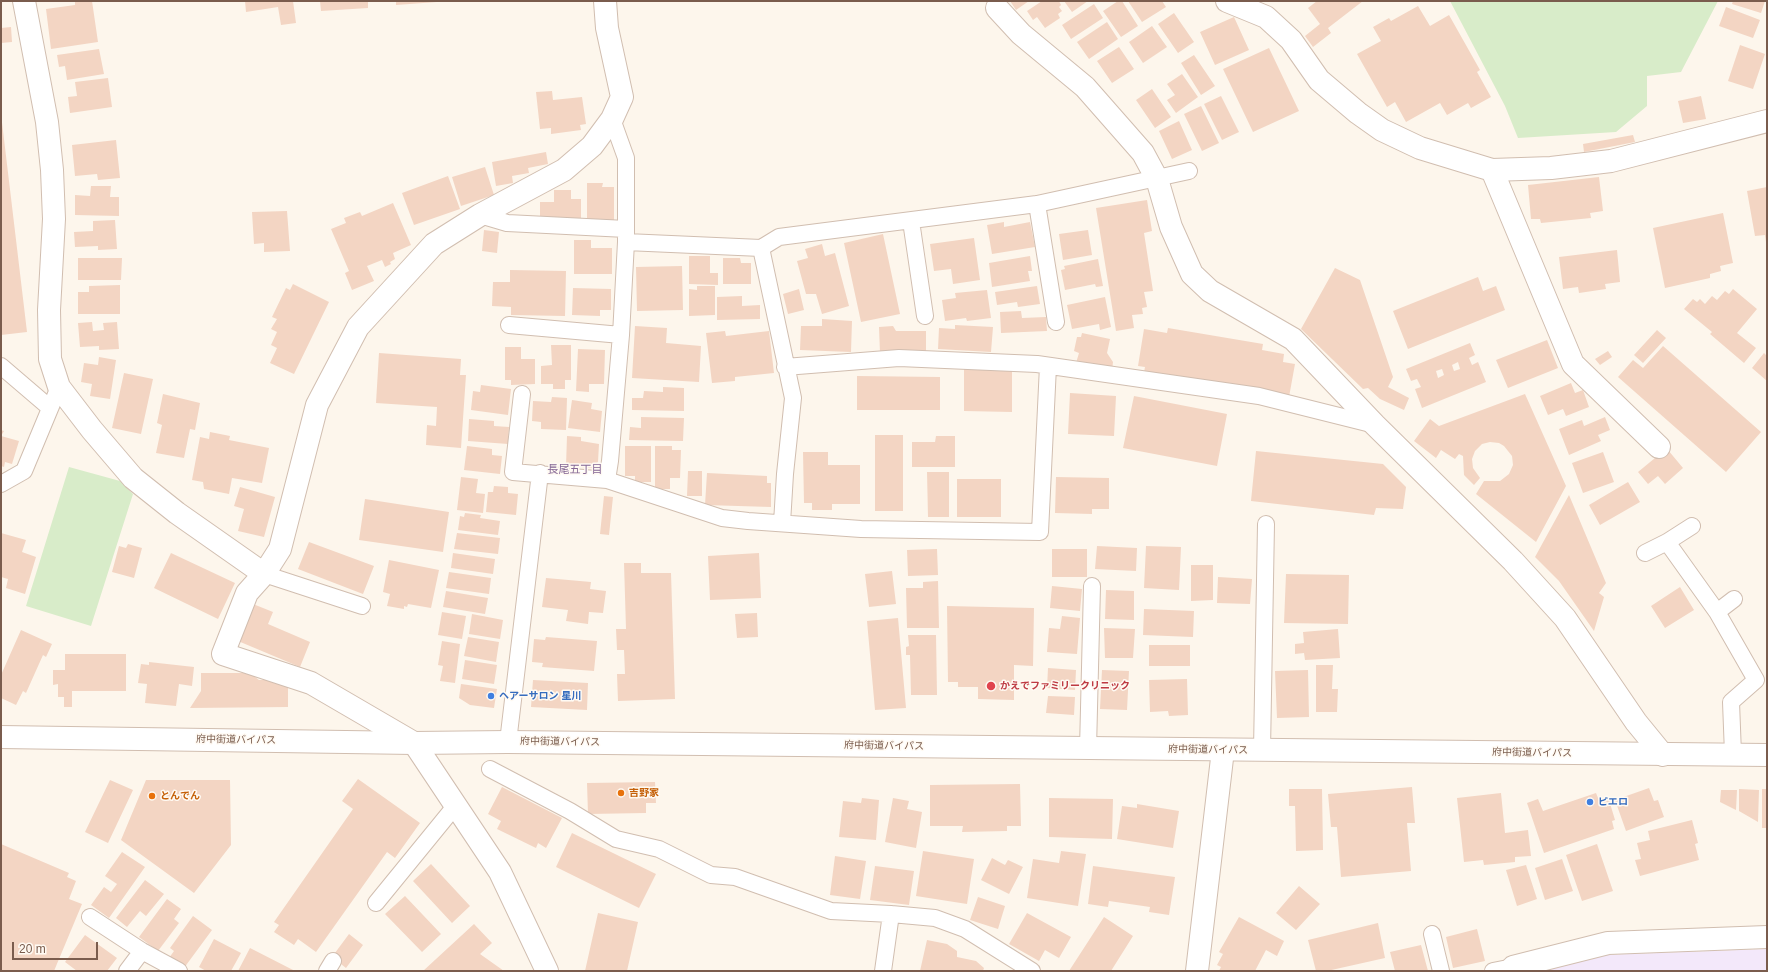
<!DOCTYPE html>
<meta charset="utf-8">
<style>
body{margin:0}
#map{position:relative;width:1768px;height:972px;overflow:hidden;background:#fdf6ec;font-family:Arial,sans-serif}
canvas{display:block}
.frame{position:absolute;inset:0;border:2px solid #7a5c4d;pointer-events:none}
.scale{position:absolute;left:12px;top:942px;width:86px;height:18px;box-sizing:border-box;border:2px solid #7a5c4d;border-top:0;padding-left:5px;font-size:12px;line-height:14px;white-space:nowrap;color:#7a5c4d;-webkit-text-stroke:3px #fffaf3;paint-order:stroke}
</style>
<div id="map">
<canvas width="1768" height="972"></canvas>
<div class="frame"></div>
<div class="scale">20 m</div>
</div>
<script>
const g = document.querySelector('canvas').getContext('2d');
g.lineJoin = 'round';
function paint(path, color) { g.fillStyle = color; g.fill(path, 'evenodd'); }
const poly = rows => new Path2D(rows.map(r => 'M' + r).join(''));
function stroke(path, color, width, dash) { g.strokeStyle = color; g.lineWidth = width; g.lineCap = dash ? 'butt' : 'round'; g.setLineDash(dash || []); g.stroke(path); }
function write(font, color, halo, rows, align = 'center') {
  g.font = font + ' Arial,"Noto Sans JP",sans-serif'; g.lineWidth = 3; g.setLineDash([]); g.textBaseline = 'middle'; g.strokeStyle = halo; g.fillStyle = color; for (const [text, x, y, turn = 0] of rows) {
    g.save(); g.translate(x, y); g.rotate((+turn || 0) * Math.PI / 180); g.textAlign = isNaN(turn) ? turn : align; if (halo) g.strokeText(text, 0, 0); g.fillText(text, 0, 0); g.restore();
  }
}
paint(poly([
 [1767,949,1767,971,1535,971,1602,955]
]), '#f3e8fa');
paint(poly([
 [1450,1,1718,1,1681,72,1647,76,1647,106,1616,132,1518,138,1505,106],
 [69,467,120,481,133,494,91,626,26,606]
]), '#d8ecc9');
paint(poly([
 [75,1,92,1,98,42,51,49,46,9,75,5],
 [245,1,293,1,296,23,281,25,278,7,246,12],
 [320,1,368,1,368,8,321,11],
 [396,1,437,1,437,2,396,5],
 [1010,1,1029,1,1016,10],
 [1042,1,1059,1,1061,5,1059,7,1062,11,1058,14,1060,18,1045,28,1037,17,1033,20,1027,11],
 [1064,1,1088,1,1072,12],
 [1118,1,1122,1,1138,26,1121,37,1103,11],
 [1128,1,1162,1,1166,7,1142,22],
 [1317,1,1363,1,1328,28,1331,33,1313,47,1305,36,1320,24,1308,8],
 [1733,1,1765,1,1761,13,1732,4],
 [1094,4,1103,18,1071,39,1062,25],
 [1418,6,1430,26,1449,15,1480,70,1477,72,1491,97,1471,108,1468,103,1447,115,1440,103,1406,122,1395,102,1387,107,1357,54,1381,41,1373,27,1389,18,1391,21],
 [1726,7,1760,20,1753,38,1719,26],
 [1174,13,1194,42,1178,53,1158,24],
 [1234,17,1249,50,1215,65,1200,32],
 [1107,22,1118,39,1089,59,1077,42],
 [1152,26,1167,47,1143,63,1129,42],
 [11,27,12,42,1,43,1,28],
 [1740,45,1765,54,1753,89,1728,81],
 [1119,47,1134,69,1112,83,1097,61],
 [1269,48,1299,111,1253,132,1223,69],
 [99,49,104,74,67,80,65,66,59,67,57,55],
 [1194,55,1215,86,1201,95,1181,63],
 [1182,74,1198,97,1176,113,1167,100,1175,95,1167,84],
 [108,78,112,107,70,113,68,97,77,96,75,82],
 [1152,89,1171,117,1155,128,1136,100],
 [552,91,553,100,582,97,586,124,580,125,581,130,551,134,551,128,540,129,536,92],
 [1221,96,1239,132,1222,140,1204,104],
 [1701,96,1706,119,1683,123,1678,101],
 [1201,106,1219,143,1202,151,1184,114],
 [1,114,27,332,1,335],
 [1179,121,1192,150,1172,159,1159,131],
 [1633,135,1635,142,1584,152,1583,144],
 [116,140,120,178,98,180,97,174,75,176,72,145],
 [546,152,548,164,528,168,529,173,512,176,513,183,496,186,492,162],
 [485,167,494,195,461,206,452,177],
 [448,176,460,209,414,225,402,193],
 [1599,177,1603,211,1590,213,1591,218,1541,223,1540,219,1531,219,1528,185],
 [587,183,603,183,602,187,614,187,614,221,587,221],
 [91,186,111,186,110,197,119,197,119,216,75,215,75,195,90,196],
 [1767,187,1767,242,1766,242,1765,235,1755,236,1747,191],
 [554,190,571,190,571,199,581,199,581,218,540,219,540,202,554,202],
 [1147,200,1152,231,1144,233,1153,291,1144,292,1147,307,1142,308,1143,314,1132,315,1134,328,1116,331,1096,208],
 [393,203,411,245,393,253,395,259,390,262,391,264,385,267,382,260,367,266,374,281,352,290,345,273,349,271,331,229,346,223,344,218,360,212,362,216],
 [287,211,290,251,264,252,264,243,254,244,252,212],
 [1723,213,1733,263,1720,266,1721,271,1710,274,1710,278,1665,288,1653,228],
 [115,220,117,249,98,250,98,246,75,247,74,232,93,231,93,221],
 [1004,222,1004,227,1030,222,1035,247,992,254,987,225],
 [484,230,499,232,497,253,482,251],
 [1088,230,1092,255,1063,260,1059,234],
 [883,234,900,314,861,322,844,243],
 [974,238,980,280,953,284,951,269,934,271,930,244],
 [574,240,591,240,591,248,612,248,612,274,574,274],
 [822,244,825,256,835,253,849,306,822,314,816,294,806,294,797,261,808,258,805,249],
 [1617,250,1620,282,1605,284,1606,289,1579,293,1578,287,1563,289,1559,257],
 [689,256,710,256,710,273,718,273,718,285,689,284],
 [1030,256,1032,271,1028,271,1030,281,992,287,989,263],
 [78,258,122,258,121,280,78,280],
 [723,258,740,258,741,263,751,263,751,284,723,284],
 [1098,259,1103,286,1096,287,1095,284,1065,290,1061,270,1065,269,1064,266],
 [682,266,683,310,637,311,636,267],
 [1335,268,1360,280,1393,377,1388,387,1409,398,1404,410,1380,399,1368,388,1363,389,1301,329],
 [510,270,566,271,565,316,511,315,511,307,492,306,493,282,510,282],
 [1478,277,1483,291,1496,286,1505,310,1408,349,1393,311],
 [293,284,329,302,294,374,270,363,277,348,271,345,277,332,271,329,277,319,272,317,286,288,290,290],
 [120,285,120,314,78,314,78,292,89,292,89,286],
 [697,286,715,286,715,315,689,316,689,289,697,290],
 [1037,286,1040,304,1018,307,1017,302,997,305,995,292],
 [573,288,611,289,611,310,600,310,600,316,572,315],
 [799,289,804,310,788,314,783,294],
 [1733,289,1757,309,1737,333,1756,348,1744,363,1710,334,1712,332,1684,309,1693,299,1697,302,1700,299,1705,304,1712,296,1717,300,1725,291,1729,294],
 [987,290,991,318,967,321,966,318,945,321,942,300,956,298,955,293],
 [742,296,742,306,760,305,760,319,717,320,717,297],
 [1105,297,1111,327,1100,330,1099,324,1072,329,1067,305],
 [1021,311,1022,318,1046,317,1047,331,1001,333,1000,312],
 [822,319,852,321,851,352,800,350,801,326,822,326],
 [92,322,93,331,104,330,103,323,117,322,119,349,99,350,99,346,80,347,78,323],
 [955,325,993,327,991,352,938,349,939,328,955,329],
 [635,326,667,328,666,343,701,346,699,382,632,378],
 [893,326,896,331,926,331,926,351,880,353,879,327],
 [1168,328,1263,344,1262,350,1284,354,1283,362,1295,364,1289,397,1144,372,1145,367,1138,366,1144,329,1167,333],
 [1657,330,1666,338,1643,363,1634,355],
 [725,331,726,336,769,331,774,373,735,377,735,381,712,383,706,333],
 [1082,333,1110,339,1107,353,1113,362,1112,371,1076,363,1079,353,1074,351,1077,337,1081,337],
 [1547,340,1558,368,1508,388,1496,360],
 [1470,343,1475,355,1469,358,1472,365,1478,362,1486,382,1422,408,1415,389,1421,387,1417,379,1411,381,1406,369],
 [1458,362,1460,369,1454,371,1452,365],
 [1442,369,1444,375,1438,378,1436,371],
 [551,345,571,345,571,380,565,380,565,389,553,389,553,384,541,384,541,366,552,365],
 [1663,346,1761,432,1726,472,1618,377,1633,360,1643,368],
 [505,347,521,347,521,359,535,359,535,384,511,385,511,380,505,380],
 [578,349,605,350,604,384,589,384,589,392,576,391],
 [1608,351,1612,357,1600,365,1595,359],
 [379,353,461,359,460,375,466,375,461,448,426,445,427,425,436,426,437,407,376,403],
 [1764,353,1767,356,1767,381,1752,368],
 [99,357,116,360,110,399,90,396,92,384,81,382,84,363,98,365],
 [964,369,1012,369,1012,412,964,411],
 [124,373,153,379,141,434,112,428],
 [857,376,940,377,940,410,857,410],
 [1571,383,1575,393,1583,390,1589,407,1566,416,1563,409,1548,415,1540,396],
 [481,385,511,389,508,415,471,410,473,391,480,392],
 [663,387,684,388,684,411,632,410,632,398,643,398,644,391,663,392],
 [1070,393,1116,396,1114,436,1068,434],
 [163,394,200,403,195,430,190,429,184,458,156,453,162,425,157,423],
 [1525,394,1566,486,1536,542,1476,494,1484,481,1500,481,1509,474,1513,465,1512,456,1504,446,1499,443,1490,442,1482,444,1475,451,1472,459,1473,468,1480,478,1474,485,1464,475,1463,456,1459,454,1455,459,1441,450,1436,458,1414,441,1430,419,1439,426],
 [1134,396,1227,414,1217,466,1123,448],
 [552,397,567,398,566,430,541,429,541,422,532,421,533,401,551,402],
 [572,400,592,403,591,409,602,411,600,432,568,428],
 [641,417,684,418,683,441,629,440,630,427,641,428],
 [1605,417,1610,430,1598,435,1601,441,1569,455,1559,429,1582,420,1584,426],
 [469,419,494,421,494,426,509,427,508,444,468,441],
 [1,430,4,431,1,436,19,441,12,464,5,462,4,467,1,466],
 [210,432,230,436,229,440,269,448,262,483,232,478,229,494,204,489,203,482,192,480,200,437,209,439],
 [875,435,903,435,903,511,875,511],
 [567,436,581,437,581,441,599,444,598,462,592,468,566,466],
 [936,436,955,436,955,467,912,467,912,442,935,442],
 [1663,444,1683,468,1665,484,1658,476,1648,484,1638,472,1655,458,1652,454],
 [467,446,492,449,492,455,502,456,500,474,464,470],
 [625,446,651,446,651,482,635,482,635,476,625,476],
 [655,446,672,446,672,450,681,450,680,478,670,478,670,489,655,489],
 [1256,451,1383,464,1406,487,1403,509,1376,508,1374,515,1251,501],
 [803,452,828,452,828,465,860,465,860,504,832,504,832,510,812,510,812,503,804,503],
 [1603,452,1614,482,1583,493,1572,463],
 [688,471,702,471,702,496,687,496],
 [927,472,949,472,949,517,928,517],
 [707,473,767,476,767,483,771,483,771,507,705,505],
 [461,477,478,479,476,493,485,494,483,513,457,510],
 [1056,477,1109,478,1109,509,1092,509,1092,514,1055,513],
 [957,479,1001,479,1001,517,957,517],
 [1628,482,1640,502,1600,525,1589,505],
 [494,486,508,487,508,493,518,494,516,515,486,512,488,492,493,492],
 [240,487,275,497,264,537,238,531,244,509,234,506],
 [1569,495,1606,583,1599,593,1604,597,1594,631,1559,581,1535,557],
 [604,496,613,497,609,535,600,534],
 [365,499,449,512,443,552,359,540],
 [465,513,481,515,480,518,500,521,498,535,458,530,460,516,464,517],
 [1,533,26,540,22,552,36,557,25,594,6,588,8,579,1,577],
 [457,533,500,538,498,554,454,549],
 [309,542,374,566,363,594,298,569],
 [128,544,142,548,134,578,112,572,119,546,126,548],
 [1097,546,1137,548,1136,571,1095,569],
 [1146,546,1181,547,1179,590,1144,588],
 [937,549,938,575,908,576,907,550],
 [1052,549,1087,549,1087,577,1052,577],
 [171,553,235,583,218,619,154,588],
 [453,553,495,559,493,574,451,568],
 [759,553,761,598,710,600,708,556],
 [389,560,439,570,431,608,408,604,407,607,404,606,404,609,387,606,390,594,383,592],
 [624,563,641,563,641,573,671,573,675,699,618,701,617,674,625,674,624,650,617,650,616,629,626,629],
 [1191,565,1213,565,1213,600,1191,601],
 [892,571,896,604,869,607,865,574],
 [449,572,491,578,489,594,446,588],
 [1286,574,1349,575,1348,624,1284,623],
 [1218,577,1252,579,1250,604,1217,603],
 [546,578,591,582,590,589,606,591,603,613,589,612,588,624,566,621,568,610,542,607],
 [938,581,939,628,907,628,906,588,923,588,923,582],
 [1052,586,1082,589,1080,611,1050,608],
 [1680,587,1694,610,1665,628,1651,606],
 [1106,590,1134,591,1134,620,1105,619],
 [446,591,488,598,485,614,443,607],
 [253,604,273,612,268,624,310,642,300,667,238,641],
 [947,606,1034,608,1033,666,1014,665,1014,700,978,699,978,687,958,687,958,682,948,682],
 [1144,609,1194,611,1193,637,1143,635],
 [442,612,466,616,462,639,438,635],
 [757,613,758,637,737,638,735,614],
 [472,614,503,620,500,639,469,634],
 [1062,616,1080,618,1077,654,1047,652,1049,628,1060,629],
 [898,618,906,708,875,710,867,621],
 [1104,628,1135,629,1133,658,1105,658],
 [1338,629,1340,658,1305,660,1304,653,1295,654,1295,644,1304,643,1303,632],
 [21,630,52,644,46,657,43,655,26,693,23,691,16,705,1,698,1,675],
 [908,635,936,635,937,695,911,695,910,655,906,655,906,647,909,646],
 [468,637,499,642,496,662,464,656],
 [546,637,597,641,594,671,542,667,543,663,532,662,534,639,545,640],
 [442,641,460,644,455,683,440,681,443,666,438,665],
 [1149,645,1190,645,1190,666,1149,666],
 [65,654,126,654,126,691,72,691,72,707,64,707,64,697,58,697,58,684,53,685,53,670,65,670],
 [465,660,497,665,494,684,462,679],
 [149,662,194,667,192,686,179,684,176,706,145,703,147,684,138,683,141,664,149,665],
 [1316,665,1333,665,1332,689,1338,689,1337,712,1316,712],
 [1048,668,1076,670,1075,690,1047,688],
 [1102,670,1129,671,1127,710,1100,709],
 [1308,670,1309,717,1277,718,1275,671],
 [201,673,250,673,259,680,278,680,288,684,288,707,190,708,201,691],
 [1187,679,1188,715,1169,716,1168,711,1150,712,1149,680],
 [533,680,588,683,587,710,531,707],
 [461,684,497,689,494,708,470,705,459,698],
 [1048,696,1075,697,1074,715,1046,713],
 [358,779,420,823,395,858,387,852,316,952,298,939,294,945,274,932,279,925,274,922,353,809,342,801],
 [110,780,133,790,108,843,85,832],
 [146,780,230,780,231,845,194,893,121,840],
 [655,782,656,803,646,803,646,813,588,814,587,783],
 [1020,784,1021,826,1007,826,1007,831,962,832,963,826,930,826,930,785],
 [502,787,562,818,546,848,538,843,536,848,497,829,501,821,488,814],
 [1412,787,1415,823,1407,823,1411,871,1341,877,1337,827,1331,827,1328,794],
 [1649,788,1654,801,1658,800,1664,817,1626,831,1615,800],
 [1289,789,1322,789,1323,850,1296,851,1295,806,1289,806],
 [1739,789,1759,790,1758,822,1739,811],
 [1762,789,1767,789,1767,828,1762,828],
 [1721,790,1737,790,1736,810,1720,802],
 [1501,793,1505,833,1528,830,1531,856,1515,857,1515,862,1484,865,1483,860,1464,862,1457,798],
 [1596,793,1600,803,1609,800,1615,820,1612,821,1614,829,1544,853,1527,803,1538,799,1543,811],
 [862,798,879,800,876,840,839,837,843,801,861,803],
 [893,798,909,801,907,809,922,812,916,848,885,842],
 [1049,798,1113,799,1112,839,1049,837],
 [1137,804,1179,811,1173,848,1117,839,1122,806,1137,808],
 [1692,820,1698,843,1695,844,1699,860,1640,876,1635,860,1641,859,1637,843,1650,840,1648,831],
 [572,833,656,874,639,908,556,867],
 [1,844,69,873,67,877,76,881,69,899,82,904,54,971,1,971],
 [1597,844,1613,891,1582,901,1566,855],
 [923,851,974,859,967,904,916,896],
 [1061,851,1086,854,1078,906,1027,898,1033,859,1059,863],
 [122,852,145,867,109,918,91,905,104,887,111,892,117,884,105,876],
 [835,856,866,861,860,899,830,895],
 [992,858,1005,865,1008,860,1023,867,1009,894,981,880],
 [1562,859,1573,891,1545,900,1535,868],
 [431,864,470,906,452,923,413,881],
 [1526,865,1537,899,1517,906,1506,870],
 [875,866,914,871,909,905,870,900],
 [1093,866,1175,877,1169,915,1149,912,1150,907,1109,901,1108,907,1088,904],
 [145,880,164,894,146,916,140,911,127,927,116,918],
 [1299,886,1320,904,1296,930,1276,913],
 [405,896,441,934,422,952,385,914],
 [978,897,1005,906,998,929,970,920],
 [167,899,181,909,174,919,179,923,158,951,139,937],
 [598,913,638,922,627,971,585,971],
 [1027,913,1071,937,1059,958,1045,950,1039,961,1009,944],
 [193,916,212,930,184,968,169,958,174,951,170,948],
 [1104,917,1133,936,1111,971,1069,971],
 [1239,917,1284,941,1277,956,1266,950,1255,971,1219,971,1221,967,1217,965,1223,954,1219,952],
 [1378,923,1385,958,1327,971,1316,971,1308,940],
 [474,924,492,943,480,954,504,971,423,971],
 [1477,929,1485,961,1453,968,1446,937],
 [349,934,363,945,346,968,332,957],
 [85,935,117,958,107,971,77,971,65,962],
 [214,939,241,953,231,971,206,971,199,967],
 [927,940,947,944,957,951,957,957,976,961,984,968,983,971,920,971],
 [1421,945,1428,971,1395,971,1390,952],
 [250,948,295,971,238,971]
]), '#f3d5c3');
const service = poly([
 [1037,204,1056,322],
 [480,215,507,223,626,229],
 [911,221,925,316],
 [626,242,761,248,779,237,1037,204,1189,171],
 [761,248,793,398,785,474,782,523],
 [509,325,621,335],
 [1,366,50,408],
 [785,367,899,358,1037,364,1259,396,1375,425],
 [522,394,513,472,607,480,722,518,748,521,861,529,1040,532,1048,366],
 [607,480,610,461,621,335,626,242,626,158,612,119],
 [1,484,24,471,59,387],
 [1667,542,1717,612,1756,680,1731,702,1733,754],
 [1645,553,1667,542,1692,526],
 [264,574,362,606],
 [1717,612,1734,599],
 [508,742,540,473],
 [1088,749,1092,586],
 [1262,750,1266,524],
 [490,769,570,811,616,839,659,849,711,875,735,877,831,911,891,914,935,918,965,929,1032,971],
 [376,903,456,805],
 [90,917,142,951,179,971],
 [1432,934,1441,971],
 [127,971,142,951],
 [327,971,333,961],
 [883,971,891,914],
 [1493,971,1513,967]
]);
const minor = poly([
 [24,1,47,122,52,170,54,219,49,310,50,359,59,387,92,430,133,478,177,513,264,574],
 [1227,1,1266,17,1291,40,1319,80,1358,113,1382,130,1420,148,1492,170,1551,168,1611,161,1767,121],
 [997,8,1021,34,1085,87,1143,153,1157,179,1171,227,1192,274,1210,291,1293,339,1375,425,1513,561,1565,618,1636,722,1663,755],
 [1492,170,1573,364,1659,447],
 [547,971,500,872,414,743,311,683,223,654,247,593,264,574,280,549,317,405,358,327,434,244,480,215,564,170,592,146,612,119,622,97,607,28,605,1],
 [1197,971,1223,750],
 [1513,971,1513,967,1608,943,1767,937]
]);
const tertiary = poly([
 [1,737,414,743,508,742,1767,755]
]);
stroke(service, '#d1beb0', 18);
stroke(minor, '#d1beb0', 24);
stroke(tertiary, '#d1beb0', 24);
stroke(service, '#fff', 16);
stroke(minor, '#fff', 22);
stroke(tertiary, '#fff', 22);
for (const [x, y, r, color] of [
 [991,686,5,"#e0444e"],
 [491,696,4,"#3f7fe0"],
 [621,793,4,"#e8710a"],
 [152,796,4,"#e8710a"],
 [1590,802,4,"#3f7fe0"]
]) { const dot = new Path2D(); dot.arc(x, y, r, 0, 2 * Math.PI); g.fillStyle = color; g.fill(dot); stroke(dot, '#fffaf3', 1.5); }
write('bold 10px', '#be3a42', '#fffaf3', [
 ["かえでファミリークリニック",1000,686]
], 'left');
write('bold 10px', '#366cbe', '#fffaf3', [
 ["ヘアーサロン 星川",499,696],
 ["ピエロ",1598,802]
], 'left');
write('10px', '#7a5c4d', '#fffaf3', [
 ["府中街道バイパス",236,740,1],
 ["府中街道バイパス",560,742,1],
 ["府中街道バイパス",884,746,1],
 ["府中街道バイパス",1208,750,1],
 ["府中街道バイパス",1532,753,1]
]);
write('bold 10px', '#c56008', '#fffaf3', [
 ["吉野家",629,793],
 ["とんでん",160,796]
], 'left');
write('11px', '#846695', '#fffaf3', [
 ["長尾五丁目",575,470]
]);
</script>
